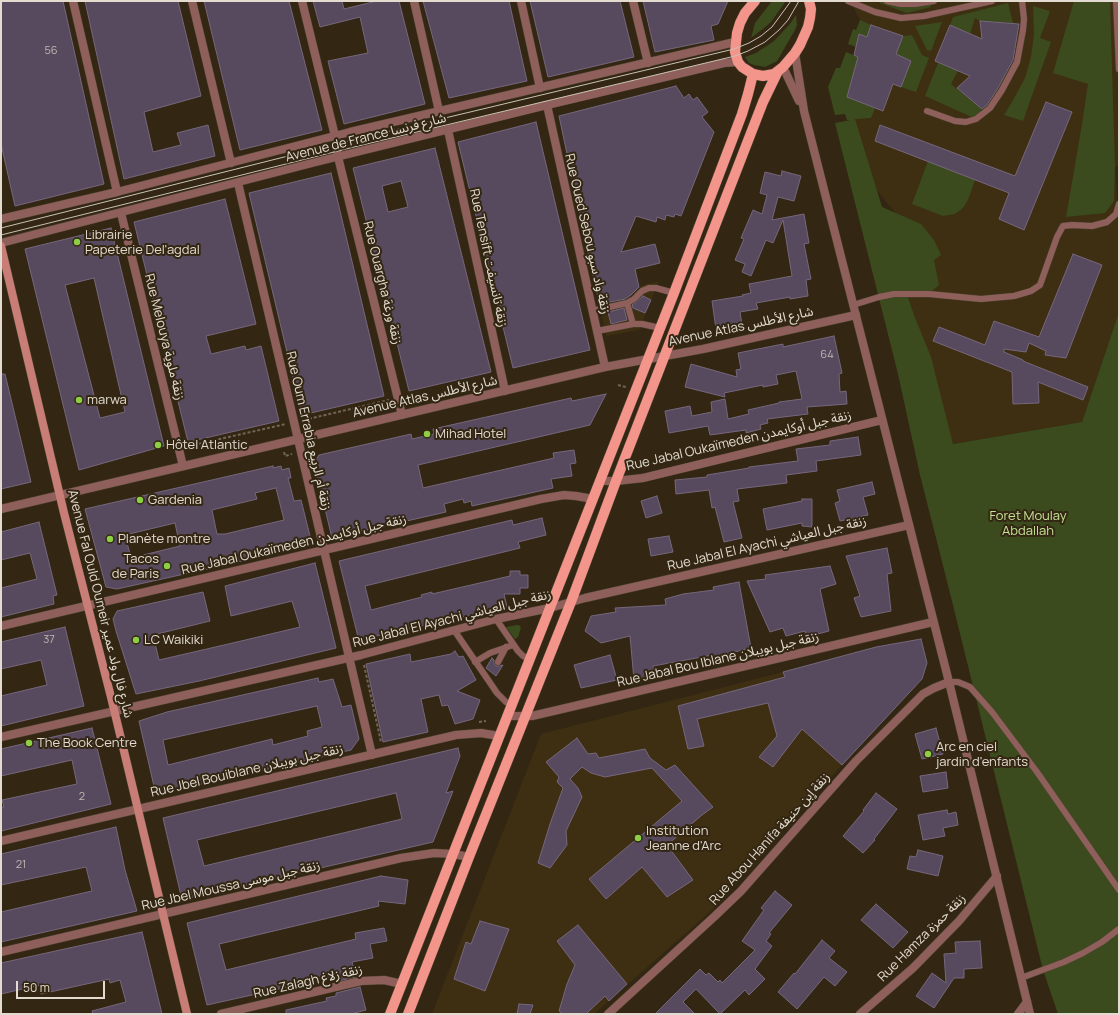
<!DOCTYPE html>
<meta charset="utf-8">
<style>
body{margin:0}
#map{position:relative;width:1120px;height:1015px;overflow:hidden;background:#332713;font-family:Manrope,sans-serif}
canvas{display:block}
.frame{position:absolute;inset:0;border:2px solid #e3dbcf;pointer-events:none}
.scale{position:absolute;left:16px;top:981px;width:89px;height:18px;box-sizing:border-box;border:2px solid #e3dbcf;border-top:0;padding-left:5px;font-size:12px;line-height:14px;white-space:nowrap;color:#e3dbcf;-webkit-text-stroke:3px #332713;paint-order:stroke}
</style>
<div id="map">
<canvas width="1120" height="1015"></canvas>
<div class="frame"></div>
<div class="scale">50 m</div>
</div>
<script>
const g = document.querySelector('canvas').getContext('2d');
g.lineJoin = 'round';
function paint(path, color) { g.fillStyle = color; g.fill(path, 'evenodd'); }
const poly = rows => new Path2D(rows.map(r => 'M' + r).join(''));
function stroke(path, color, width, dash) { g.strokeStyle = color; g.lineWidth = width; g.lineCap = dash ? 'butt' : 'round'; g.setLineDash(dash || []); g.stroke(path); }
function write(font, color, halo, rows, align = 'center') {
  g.font = font + ' Manrope,"Noto Sans Arabic",sans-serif'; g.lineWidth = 4; g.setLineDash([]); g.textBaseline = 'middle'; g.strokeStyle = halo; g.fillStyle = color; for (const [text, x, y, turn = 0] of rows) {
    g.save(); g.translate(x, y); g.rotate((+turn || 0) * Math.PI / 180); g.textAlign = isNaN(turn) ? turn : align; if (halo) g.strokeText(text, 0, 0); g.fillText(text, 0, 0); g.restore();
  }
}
paint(poly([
 [850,1,1119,1,1119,166,1115,167,1119,227,1119,312,1082,422,953,444,902,276,921,224,896,214,876,189,847,120,847,97,860,20],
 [659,281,639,330,606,336,599,299,606,297,609,305,619,302,619,300,634,296,633,291,640,289,639,286],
 [783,672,794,722,842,765,711,911,594,1014,432,1014,541,734]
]), '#3e2e12');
paint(poly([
 [772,1,786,1,771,22,764,28,751,38,755,23],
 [880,1,931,1,931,7,907,13,880,3],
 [1074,1,1110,1,1115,167,1114,201,1105,213,1066,217,1082,124,1088,84,1053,73],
 [1008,3,1013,23,980,21,975,18,970,34,950,25,953,17],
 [1033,6,1050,11,1040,38,1051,42,1023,121,1004,115,1012,102,1025,78,1031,57,1034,35],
 [796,15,797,25,795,30,777,61,765,67,754,65,749,63,745,57,756,53,774,41,790,24],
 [860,20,871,25,867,37,859,34,856,47,848,44,853,29,856,30],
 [942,22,931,51,927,50,915,26],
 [912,35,922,55,929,58,916,92,901,87,911,61,896,54,903,36],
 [846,52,858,57,847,97,875,108,871,118,855,119,882,207,921,224,934,240,941,255,934,260,939,285,932,291,908,297,914,315,931,357,953,444,1082,422,1119,312,1119,1014,1058,1014,1043,970,951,597,920,475,898,374,835,123,851,120,847,120,845,114,835,115,828,87,836,68,840,68],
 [938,63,958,71,951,84,982,109,974,118,925,96],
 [928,161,975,180,968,200,963,208,955,214,943,216,912,204],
 [517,625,519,625,521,628,518,637,515,639,506,627]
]), '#3b4b1d');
const building = poly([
 [1,1,63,1,104,184,15,206,1,144,1,1],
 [85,1,178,1,201,96,144,112,153,152,181,145,177,133,208,125,215,156,124,179,85,1],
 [204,1,289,1,322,130,240,150,204,1],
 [313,1,342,1,344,9,377,1,399,1,425,104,344,124,328,61,368,53,360,17,320,27,313,1],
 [423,1,509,1,527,81,449,98,423,1],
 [530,1,620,1,634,57,548,77,530,1],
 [643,1,728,1,718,24,711,26,714,40,655,52,643,1],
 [980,21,1019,24,1013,60,998,88,987,105,982,109,957,88,970,76,935,61,950,25,982,39,980,21],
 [871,25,903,36,896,54,911,61,901,87,893,84,883,111,847,97,858,57,854,55,859,34,867,37,871,25],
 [676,86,684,98,689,94,693,100,697,97,708,112,702,117,714,132,681,216,675,214,674,217,666,215,665,220,657,217,656,222,636,216,621,252,655,244,660,263,635,269,639,287,631,295,625,299,605,303,604,298,599,299,596,290,559,116,676,86],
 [1046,102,1072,112,1024,230,999,219,1009,193,875,141,880,125,1015,176,1046,102],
 [536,122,590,350,513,368,458,142,536,122],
 [435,148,491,372,409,391,353,168,435,148],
 [401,181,408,207,388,212,382,186,401,181],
 [782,171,801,176,794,201,778,197,772,220,804,214,809,243,804,244,811,279,806,280,808,296,790,299,790,297,756,303,758,309,740,312,742,325,716,329,712,301,743,296,742,295,751,293,749,284,792,276,783,220,773,243,766,240,751,276,742,272,745,264,735,260,744,239,741,238,753,210,762,214,767,195,760,193,765,172,781,176,782,171],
 [331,173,384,396,302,415,249,193,331,173],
 [225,199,256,324,206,336,211,354,245,346,246,350,261,346,279,421,188,442,134,222,225,199],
 [111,228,164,446,79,470,25,249,111,228],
 [94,278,125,412,100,418,65,285,94,278],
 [1073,254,1102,265,1066,358,1045,355,1046,351,1029,343,1026,352,1004,349,1004,352,1023,360,1023,361,1088,387,1083,400,1038,382,1039,403,1013,404,1012,372,933,341,939,327,985,345,994,321,1039,337,1073,254],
 [643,296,651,300,645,313,633,308,632,305,643,296],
 [624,308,627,320,611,324,608,312,624,308],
 [834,336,842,373,839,374,840,392,846,391,847,404,807,407,808,414,767,419,768,423,760,425,761,429,746,433,746,430,710,435,708,426,669,433,665,411,690,406,692,416,712,412,711,402,725,399,728,419,749,414,748,410,779,403,779,402,802,399,796,371,776,375,778,384,763,387,763,385,724,393,725,397,685,387,691,364,737,377,736,370,741,369,738,353,783,344,783,347,834,336],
 [1,374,5,374,31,482,1,489,1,374],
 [606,394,590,425,418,465,423,488,554,458,553,453,574,450,576,463,570,464,572,476,551,479,553,488,472,506,471,501,464,503,463,499,444,504,446,512,332,538,314,463,319,455,411,434,412,439,434,434,433,429,571,398,572,401,606,394],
 [858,437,861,455,816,461,817,471,786,475,787,483,737,489,739,501,733,502,742,538,724,542,715,507,712,508,709,490,676,494,675,480,707,477,707,475,749,468,749,467,798,461,796,449,830,445,830,441,858,437],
 [273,466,273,468,281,466,282,470,289,468,291,478,288,478,294,501,301,500,312,544,225,565,117,589,106,587,85,509,273,466],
 [276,488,284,520,225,534,217,534,212,510,257,499,255,493,276,488],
 [175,523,180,546,131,558,125,535,175,523],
 [872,482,875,494,863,497,868,515,840,521,835,503,840,501,837,490,872,482],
 [657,496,662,513,646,518,641,501,657,496],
 [802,499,812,499,812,527,802,526,802,523,767,530,763,509,802,501,802,499],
 [542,518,546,535,518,542,520,548,365,586,371,610,422,597,421,595,432,592,432,594,510,576,510,571,520,571,520,575,528,575,528,588,520,588,520,594,504,594,507,607,363,639,358,637,339,561,512,520,513,525,542,518],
 [39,522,57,595,53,596,54,604,1,617,1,588,37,579,30,553,1,560,1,532,39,522],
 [669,536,673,552,651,556,648,539,669,536],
 [887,548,892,573,887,574,891,611,861,617,854,598,860,596,846,556,887,548],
 [315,563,336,648,199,681,136,694,116,631,113,619,117,611,203,592,210,621,153,635,159,660,237,642,300,627,292,601,231,616,225,586,315,563],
 [830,566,836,584,820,589,829,631,806,637,805,631,786,636,783,628,770,632,747,581,766,579,765,575,830,566],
 [739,582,751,648,714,657,713,655,653,666,655,676,634,680,630,636,601,643,585,631,591,616,616,612,615,608,666,605,665,599,683,594,714,590,713,587,739,582],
 [65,627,84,706,1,726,1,696,47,685,41,660,1,669,1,642,65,627],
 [921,639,927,663,922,679,842,765,802,729,773,767,759,757,777,736,768,703,697,719,704,746,688,749,678,706,785,677,783,672,876,647,921,639],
 [455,651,459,657,463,656,476,680,457,691,480,700,473,719,455,724,448,705,442,706,439,695,421,699,428,732,383,742,366,664,410,654,411,662,451,654,455,651],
 [610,655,617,680,581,688,574,665,610,655],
 [492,658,494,660,494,663,496,666,499,666,503,665,496,676,486,668,492,658],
 [318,678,319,682,333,679,342,707,351,705,359,739,351,750,156,795,139,721,167,712,318,678],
 [317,706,322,727,307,731,308,736,273,745,272,739,168,765,163,740,317,706],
 [92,728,111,804,1,831,1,807,4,807,2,800,77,784,72,760,1,776,1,749,92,728],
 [936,728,943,754,922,759,915,734,936,728],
 [577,738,588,754,596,753,599,758,645,749,650,758,666,770,675,765,713,807,702,815,667,845,693,880,667,897,642,867,606,899,589,879,682,801,652,768,605,777,591,773,582,767,570,779,578,788,582,797,566,831,567,845,550,868,538,863,550,824,563,788,557,782,559,777,546,762,577,738],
 [458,748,460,756,446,793,453,791,433,842,182,900,163,818,458,748],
 [396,793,402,819,204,866,197,840,396,793],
 [946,772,948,788,923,792,920,776,946,772],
 [876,793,897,809,874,839,875,840,863,853,843,836,864,811,863,810,876,793],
 [947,810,948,814,956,812,958,825,943,828,945,836,923,840,918,815,947,810],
 [116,827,125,870,137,911,1,942,1,912,92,891,86,867,1,885,1,854,116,827],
 [918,850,943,856,938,876,907,869,910,856,916,857,918,850],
 [381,876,408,880,405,904,378,901,379,906,219,944,226,970,356,939,355,933,384,928,387,941,370,944,373,958,352,962,356,977,334,982,333,977,207,1005,187,923,381,876],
 [775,891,792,905,769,933,771,934,766,941,772,946,755,969,765,979,749,995,745,990,720,1014,696,989,683,1002,695,1014,655,1014,700,969,706,975,709,973,718,982,720,980,722,983,755,950,742,941,764,910,761,908,775,891],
 [876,904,908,932,893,948,861,920,876,904],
 [480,921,509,929,485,991,454,979,466,942,471,944,480,921],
 [578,925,627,984,609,1001,605,996,586,1014,563,1014,559,1011,567,984,575,965,557,941,578,925],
 [142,932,162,1014,93,1014,92,1011,126,1002,120,980,110,983,109,979,41,994,40,985,1,994,1,963,142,932],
 [822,940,835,951,829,958,847,972,835,986,824,977,797,1009,778,992,794,973,795,974,822,940],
 [980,941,982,968,964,969,964,978,954,978,934,1008,916,996,932,973,946,983,944,954,956,953,955,942,980,941],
 [360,987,366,1010,351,1014,286,1014,286,1010,327,1001,326,998,336,996,336,993,360,987],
 [519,1004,533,1005,530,1014,517,1014,519,1004]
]);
paint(building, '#584a5e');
stroke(building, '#76677c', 1);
const service = poly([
 [848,1,875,12,901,18,924,16,992,1],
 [887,1,901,4,915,4,934,1],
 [1116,1,1119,69],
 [927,111,955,121,966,122,976,119,990,108,1002,90,1017,62,1023,30,1024,19,1022,1],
 [627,303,633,324],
 [853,305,879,297,894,294,929,294,981,299,1014,296,1031,291,1040,285,1057,237,1063,226,1072,225,1092,226,1107,222,1116,214,1119,204],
 [592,311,627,303,634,299,642,291,649,288,656,288,674,293],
 [597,331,633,324,642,324,660,328],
 [496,619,518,651,523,656,530,659],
 [454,630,497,693,506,702,512,705],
 [475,662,490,653,513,645],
 [498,662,506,647],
 [949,682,958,682,970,687,992,712,1037,772,1119,890],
 [1021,978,1064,962,1083,953,1102,942,1119,929]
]);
const minor = poly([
 [73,1,117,192],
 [192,1,231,163],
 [302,1,335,136,338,157,402,415],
 [414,1,439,111],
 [521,1,540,88],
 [633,1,648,63],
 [547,105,605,367],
 [448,130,505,391],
 [238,183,372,755],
 [121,213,183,466],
 [600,481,616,481,643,478,882,420],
 [1,509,605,367,703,349,856,315],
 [1,626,541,499,564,495,576,496,593,499],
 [508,716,532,716,933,622],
 [1,737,361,655,496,619,550,608,585,598,909,525],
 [1,841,456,735,481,733,499,736],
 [1,952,401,858,434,853,453,854,469,857],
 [221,1014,361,981,384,980,402,984],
 [608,1014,715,916,741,891,856,761,923,694,934,688,949,682],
 [860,1014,913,968,959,921,997,876],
 [1018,1014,1027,1002]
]);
const tertiary = poly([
 [795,53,804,111,949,682,1030,1014],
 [783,67,799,101],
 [1,219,117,192,350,132,735,42],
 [1,243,316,162,547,105,724,63,738,62]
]);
const secondary = poly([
 [1,246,64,513,111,697,187,1014]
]);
const primary = poly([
 [755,1,745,13,740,23,737,33,735,52,738,62,742,67,753,74,763,76,774,74,783,67,795,53,800,45,808,27,810,18,811,9,809,1],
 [390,1014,674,293,742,114,748,94,753,74],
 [408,1014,469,857,571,602,616,481,763,102,778,71]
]);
stroke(service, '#4f4431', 7);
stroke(minor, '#4f4431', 9);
stroke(tertiary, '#4f4431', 9);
stroke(secondary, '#4f4431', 9);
stroke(primary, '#4f4431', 11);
stroke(poly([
 [618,385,626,387],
 [304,420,389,400],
 [189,446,286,424],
 [284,452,285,456,292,454],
 [364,665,381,742],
 [479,722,486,721]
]), '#716655', 2, [3, 2]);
stroke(service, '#8f605b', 6);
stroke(minor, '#8f605b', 8);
stroke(tertiary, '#8f605b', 8);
stroke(secondary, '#c87e77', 8);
stroke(primary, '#f4958c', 10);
stroke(poly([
 [1,228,336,144,734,49,749,43,761,36,772,27,791,1],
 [1,235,354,147,735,56,748,51,765,42,779,30,788,20,799,1]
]), '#cac1b4', 1);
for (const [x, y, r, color] of [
 [77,242,4,"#8dce44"],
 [79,400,4,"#8dce44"],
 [427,434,4,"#8dce44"],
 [158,445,4,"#8dce44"],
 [140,500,4,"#8dce44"],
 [110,539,4,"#8dce44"],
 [167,566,4,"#8dce44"],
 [136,640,4,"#8dce44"],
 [29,743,4,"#8dce44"],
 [928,754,4,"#8dce44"],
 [638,838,4,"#8dce44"]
]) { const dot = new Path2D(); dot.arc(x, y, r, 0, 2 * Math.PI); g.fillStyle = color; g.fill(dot); stroke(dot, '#332713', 1.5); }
write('11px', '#c0b7b3', null, [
 ["56",51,51],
 ["64",827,355],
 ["37",49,640],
 ["2",82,797],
 ["21",21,865]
]);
write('13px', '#e3dbcf', '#332713', [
 ["Avenue de France شارع فرنسا",366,138,-14],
 ["Rue Oued Sebou زنقة واد سبو",587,234,77],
 ["Rue Tensift زنقة تانسيفت",488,258,78],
 ["Rue Ouargha زنقة ورغة",382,283,76],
 ["Avenue Atlas شارع الأطلس",741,327,-12],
 ["Rue Melouya زنقة ملوية",164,337,76],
 ["Avenue Atlas شارع الأطلس",425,397,-13],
 ["Rue Oum Errabia زنقة أم الربيع",308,431,77],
 ["Rue Jabal Oukaïmeden زنقة جبل أوكايمدن",739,441,-13],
 ["Rue Jabal El Ayachi زنقة جبل العياشي",767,544,-13],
 ["Rue Jabal Oukaïmeden زنقة جبل أوكايمدن",294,545,-13],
 ["Avenue Fal Ould Oumeir شارع فال ولد عمير",100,604,76],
 ["Rue Jabal El Ayachi زنقة جبل العياشي",452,619,-14],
 ["Rue Jabal Bou Iblane زنقة جبل بويبلان",718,660,-13],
 ["Rue Jbel Bouiblane زنقة جبل بويبلان",247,771,-13],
 ["Rue Abou Hanifa زنقة اٍبن حنيفة",770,839,-48],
 ["Rue Jbel Moussa زنقة جبل موسى",231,886,-13],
 ["Rue Hamza زنقة حمزة",922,938,-45],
 ["Rue Zalagh زنقة زلاغ",308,982,-13]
]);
write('13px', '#e3dbcf', '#332713', [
 ["Librairie",85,235],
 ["Papeterie Del'agdal",85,250],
 ["marwa",87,400],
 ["Mihad Hotel",435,434],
 ["Hôtel Atlantic",166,445],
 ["Gardenia",148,500],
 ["Planète montre",118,539],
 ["Tacos",159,559,"right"],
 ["de Paris",159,574,"right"],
 ["LC Waikiki",144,640],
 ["The Book Centre",37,743],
 ["Arc en ciel",936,747],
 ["jardin d'enfants",936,762],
 ["Institution",646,831],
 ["Jeanne d'Arc",646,846]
], 'left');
write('13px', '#c5e395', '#332713', [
 ["Foret Moulay",1028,516],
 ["Abdallah",1028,531]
]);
</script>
